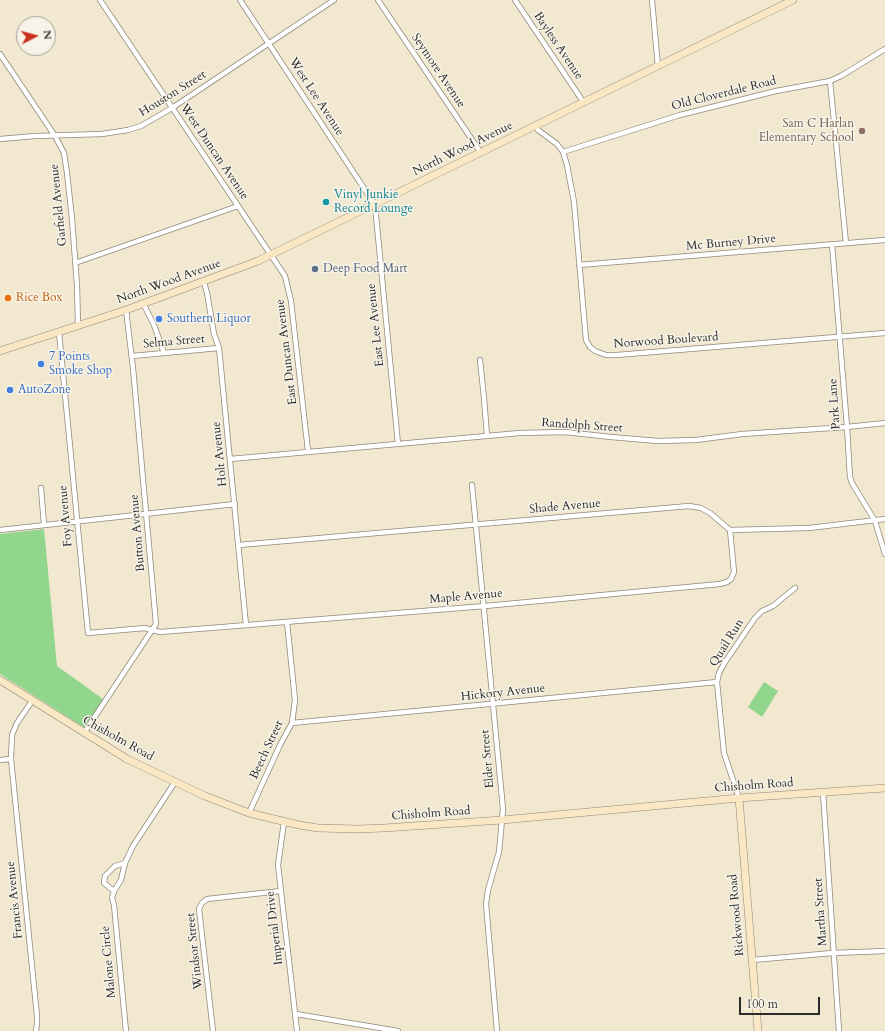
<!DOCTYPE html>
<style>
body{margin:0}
#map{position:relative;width:885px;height:1031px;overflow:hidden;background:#f2e7cf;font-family:Cardo,serif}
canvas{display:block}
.north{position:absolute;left:16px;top:16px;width:40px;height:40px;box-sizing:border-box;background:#f7f3e8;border:1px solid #a5a39c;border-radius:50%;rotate:84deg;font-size:11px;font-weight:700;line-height:16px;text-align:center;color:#2b2b2b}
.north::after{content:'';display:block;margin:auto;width:14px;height:18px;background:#c8321e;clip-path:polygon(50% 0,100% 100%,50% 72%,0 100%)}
.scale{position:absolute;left:739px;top:997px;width:81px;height:18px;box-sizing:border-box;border:2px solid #2b2b2b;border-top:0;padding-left:5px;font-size:12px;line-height:14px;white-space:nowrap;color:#2b2b2b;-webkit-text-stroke:3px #f7f3e8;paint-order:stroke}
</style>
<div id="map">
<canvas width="885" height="1031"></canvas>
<div class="north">N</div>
<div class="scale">100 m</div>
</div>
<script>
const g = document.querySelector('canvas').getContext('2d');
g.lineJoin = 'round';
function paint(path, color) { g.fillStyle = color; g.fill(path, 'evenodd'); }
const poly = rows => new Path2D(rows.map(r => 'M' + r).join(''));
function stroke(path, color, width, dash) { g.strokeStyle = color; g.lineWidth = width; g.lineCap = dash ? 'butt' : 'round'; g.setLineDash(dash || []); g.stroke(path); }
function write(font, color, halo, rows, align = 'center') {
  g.font = font + ' Cardo,serif'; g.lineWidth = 3; g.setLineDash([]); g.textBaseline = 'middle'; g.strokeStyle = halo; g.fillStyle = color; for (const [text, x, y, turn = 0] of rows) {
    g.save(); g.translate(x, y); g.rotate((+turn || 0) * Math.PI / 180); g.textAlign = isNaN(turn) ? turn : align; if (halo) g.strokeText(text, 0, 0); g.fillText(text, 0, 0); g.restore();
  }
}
paint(poly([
 [44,529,57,666,103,699,85,728,0,674,0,534],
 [764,682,778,691,762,717,748,707]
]), '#92d58d');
const street = poly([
 [100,0,285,276,291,301,308,451],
 [240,0,375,205,398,444],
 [378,0,481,153],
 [515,0,584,103],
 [652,0,658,67],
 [0,54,55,136,64,153,67,173,72,219,77,285,78,326],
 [830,81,846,243],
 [536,126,538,130,557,144,563,152,567,165,574,202,586,340,590,347,595,351,606,355,617,355,885,333],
 [0,139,35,136,102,134,128,130,141,126,172,108,334,0],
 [563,152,680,115,776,91,830,81,841,76,885,49],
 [832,244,847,427,850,477,852,483,875,521,885,554],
 [75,263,238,206],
 [579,265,885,240],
 [204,282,207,293,214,334,219,348,246,625],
 [143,303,154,325,164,353],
 [59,332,88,633,145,628,160,632,485,606,720,584,727,582,731,579,734,572,730,530],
 [132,356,219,348],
 [480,360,484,398,487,436],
 [230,459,520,433,565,432,611,437,658,441,696,440,742,434,847,427,885,423],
 [472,485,503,809,499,852,488,890,486,904,497,1031],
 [41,488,44,525],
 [0,530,235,504],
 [239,545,689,506,701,508,710,513,730,530,809,528,885,519],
 [32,701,17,723,12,735,11,759,37,1016,37,1024,36,1031],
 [292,723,717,682],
 [84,733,156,624,133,368,126,310],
 [0,760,11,759],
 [823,792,839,1031],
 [739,798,724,753,717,682,719,673,725,662,755,618,762,611,773,606,795,588],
 [249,813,280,745,292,723,295,700,287,622],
 [284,822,278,865,297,1031],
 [125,863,121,880,114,891,112,898,114,905,126,1031],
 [114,891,104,883,105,876,115,866,125,863,133,846,175,782],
 [752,960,833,953,885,951],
 [296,1014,398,1031],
 [213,1031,199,909,202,903,207,899,281,891]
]);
const secondary = poly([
 [0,351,126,310,258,261,793,0],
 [0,680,127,759,205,796,249,813,299,825,318,828,358,829,384,828,502,820,739,798,885,788],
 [739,798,758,1031]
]);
stroke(street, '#8e897d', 6);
stroke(secondary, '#8e897d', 8);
stroke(street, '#fff', 4.5);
stroke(secondary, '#fae7c3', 7);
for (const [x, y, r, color] of [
 [862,131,4,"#8d6e63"],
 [326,202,4,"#0f9aa8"],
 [315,269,4,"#5c6f8a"],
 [8,298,4,"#e8710a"],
 [159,319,4,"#3f7fe0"],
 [41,364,4,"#3f7fe0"],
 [10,390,4,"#3f7fe0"]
]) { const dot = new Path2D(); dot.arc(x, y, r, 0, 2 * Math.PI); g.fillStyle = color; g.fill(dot); stroke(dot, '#f7f3e8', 1.5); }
write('12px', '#2b2b2b', '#f7f3e8', [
 ["Bayless Avenue",558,46,56],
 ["Seymore Avenue",438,71,56],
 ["Houston Street",173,94,-32],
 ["Old Cloverdale Road",724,94,-14],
 ["West Lee Avenue",316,97,57],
 ["North Wood Avenue",463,149,-26],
 ["West Duncan Avenue",214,152,56],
 ["Garfield Avenue",59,205,-96],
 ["Mc Burney Drive",731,243,-5],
 ["North Wood Avenue",169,282,-20],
 ["East Lee Avenue",376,325,-96],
 ["Norwood Boulevard",666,341,-4],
 ["Selma Street",174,342,-5],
 ["East Duncan Avenue",287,352,-97],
 ["Park Lane",835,404,-94],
 ["Randolph Street",582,426,4],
 ["Holt Avenue",220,454,-96],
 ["Shade Avenue",565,507,-5],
 ["Foy Avenue",66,516,-95],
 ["Button Avenue",138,533,-95],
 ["Maple Avenue",466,597,-5],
 ["Quail Run",727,643,-58],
 ["Hickory Avenue",503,693,-6],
 ["Chisholm Road",118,739,29],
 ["Beech Street",267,750,-65],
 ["Elder Street",488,759,-95],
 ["Chisholm Road",754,786,-4],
 ["Chisholm Road",431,814,-4],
 ["Francis Avenue",15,900,-96],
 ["Martha Street",821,912,-94],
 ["Rickwood Road",737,915,-95],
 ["Imperial Drive",275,928,-97],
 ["Windsor Street",195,951,-96],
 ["Malone Circle",109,962,-95]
]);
write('12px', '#785e54', '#f7f3e8', [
 ["Sam C Harlan",854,124],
 ["Elementary School",854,138]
], 'right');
write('12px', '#0d838f', '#f7f3e8', [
 ["Vinyl Junkie",334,195],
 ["Record Lounge",334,209]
], 'left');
write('12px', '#4e5e75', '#f7f3e8', [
 ["Deep Food Mart",323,269]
], 'left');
write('12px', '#c56008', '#f7f3e8', [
 ["Rice Box",16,298]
], 'left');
write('12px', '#366cbe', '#f7f3e8', [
 ["Southern Liquor",167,319],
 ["7 Points",49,357],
 ["Smoke Shop",49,371],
 ["AutoZone",18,390]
], 'left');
</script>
